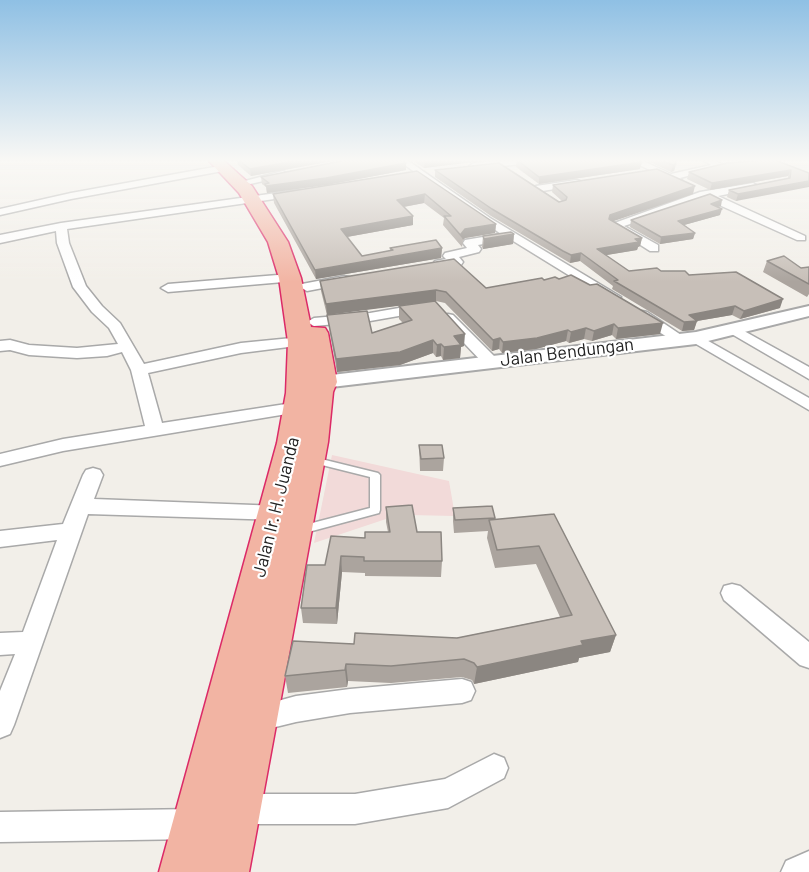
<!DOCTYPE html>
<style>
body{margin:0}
canvas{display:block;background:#f2efe9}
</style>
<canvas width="809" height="872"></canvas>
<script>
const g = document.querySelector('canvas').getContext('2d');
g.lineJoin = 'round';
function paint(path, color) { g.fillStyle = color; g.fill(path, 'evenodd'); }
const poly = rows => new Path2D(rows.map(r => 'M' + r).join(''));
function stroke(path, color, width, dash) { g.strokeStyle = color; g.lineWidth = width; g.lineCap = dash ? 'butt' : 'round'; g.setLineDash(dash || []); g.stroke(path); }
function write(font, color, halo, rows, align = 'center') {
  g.font = font + ' Barlow,sans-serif'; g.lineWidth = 4.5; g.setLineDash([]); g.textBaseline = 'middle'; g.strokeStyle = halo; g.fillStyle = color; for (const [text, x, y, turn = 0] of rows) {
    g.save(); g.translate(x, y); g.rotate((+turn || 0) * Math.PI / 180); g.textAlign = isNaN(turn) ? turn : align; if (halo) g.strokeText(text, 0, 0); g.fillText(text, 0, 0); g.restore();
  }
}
paint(poly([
 [332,455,449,481,455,516,409,515,386,519,314,543]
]), '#f2dad9');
const service = poly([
 [313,457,378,473,380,475,380,510,379,513,301,534,297,533,296,530,297,527,370,508,370,477,310,462,308,460,313,457]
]);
const minor = poly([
 [398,160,407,160,490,218,621,297,614,301,609,300,510,239,478,245,481,249,479,252,459,257,463,262,461,265,435,267,433,264,435,261,446,259,443,256,445,253,467,248,463,243,465,240,501,234,398,160],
 [508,160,536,160,531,163,474,169,469,166,474,163,508,160],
 [629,160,641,160,671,174,711,165,703,160,714,160,725,166,680,178,682,180,677,183,629,160],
 [225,165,230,168,228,170,71,199,0,215,0,209,71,193,225,165],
 [283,171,288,174,286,176,250,184,245,181,283,171],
 [576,180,580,181,580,185,536,192,531,189,536,186,576,180],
 [753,183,758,186,757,188,718,196,805,236,805,240,797,240,706,199,624,226,658,245,658,251,650,251,609,225,700,192,753,183],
 [298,190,303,193,302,195,67,229,69,243,86,286,102,306,120,323,144,364,241,343,312,336,319,340,312,344,241,353,148,373,162,423,299,402,305,403,308,407,305,411,63,451,0,466,0,454,63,439,145,426,131,370,122,352,107,356,77,358,29,355,10,350,0,351,0,341,10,340,29,345,77,348,118,344,109,328,92,312,73,287,57,243,56,231,0,243,0,235,61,223,298,190],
 [290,274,295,275,296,278,295,281,168,292,161,288,168,284,290,274],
 [344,276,349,277,351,280,349,283,307,291,300,287,302,284,344,276],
 [422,304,429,308,427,311,370,321,314,326,307,322,314,318,370,313,422,304],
 [642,311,647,312,687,339,685,342,675,342,637,318,635,315,637,312,642,311],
 [448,314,453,315,496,358,498,361,496,364,484,364,443,321,441,318,443,315,448,314],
 [735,326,809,367,809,379,730,333,728,330,730,327,735,326],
 [696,334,809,398,809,410,691,341,689,338,691,335,696,334],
 [93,468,100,470,103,475,94,499,280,506,287,508,290,513,287,518,280,520,88,514,14,725,10,734,0,738,0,691,15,654,0,655,0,633,23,632,57,540,0,547,0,531,63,524,83,475,86,470,93,468],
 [732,584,740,586,809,642,809,668,800,665,724,600,721,593,724,586,732,584],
 [462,679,471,682,475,691,471,700,462,703,350,713,296,722,255,732,245,728,242,719,245,710,296,696,350,689,462,679],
 [494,754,504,758,508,768,504,778,448,808,355,824,237,824,226,820,222,809,226,798,237,794,355,794,445,779,494,754],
 [196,809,207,813,211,824,207,835,196,839,0,842,0,812,196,809],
 [809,851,809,872,781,872,786,861,809,851]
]);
const tertiary = poly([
 [809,306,809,316,696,344,323,388,316,386,313,382,316,378,323,376,696,332,809,306]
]);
const trunk = poly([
 [208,160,223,160,252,186,288,242,301,278,311,327,325,328,328,333,337,382,333,392,328,442,249,872,159,872,277,443,286,393,288,342,279,278,268,242,239,193,208,160]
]);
stroke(service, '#a9a9a9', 3);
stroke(minor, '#a9a9a9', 3);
stroke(tertiary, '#a9a9a9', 4);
stroke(trunk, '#dc2a67', 3);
paint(service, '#fff');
paint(minor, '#fff');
paint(tertiary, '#fff');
paint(trunk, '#f2b4a3');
paint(poly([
 [237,160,338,160,251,176,238,165],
 [411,160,490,160,424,168],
 [517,160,640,169,539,184,516,167],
 [645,160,675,160,676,164,674,171,671,172],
 [727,163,809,173,736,201,727,197,729,190,788,178,788,176,710,190,687,179,689,172],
 [406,170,327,185,267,193,266,187,262,184,261,177],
 [435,170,559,202,562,201,552,192,553,185,693,194,613,221,642,238,640,246,638,247,637,250,606,255,629,271,661,271,689,275,780,308,740,319,732,315,697,321,694,330,682,331,612,289,613,286,580,261,570,263,491,216,435,177],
 [417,171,496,224,495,233,465,238,463,240,462,247,443,225,444,218,424,203,404,207,413,216,413,225,347,237,362,256,390,251,390,248,442,248,441,258,316,279,274,203,273,194],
 [721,206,718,207,720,215,684,225,695,233,693,239,660,244,630,227,631,220],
 [514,234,513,244,483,249,482,247,483,236],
 [767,261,801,268,809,267,809,294,807,297,763,272],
 [544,280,660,334,616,339,612,335,592,341,584,339,569,343,566,341,536,349,502,353,499,349,492,351,445,303,436,301,328,314,372,333,403,323,399,319,399,306,464,346,461,347,460,358,443,360,441,356,436,357,433,353,400,365,337,372,329,327,327,315,321,291,320,281,486,288],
 [419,445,444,458,443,471,420,471],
 [386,507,417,532,442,561,441,577,365,576,365,573,342,572,337,624,303,623,301,608,325,565,365,538,388,532,386,522],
 [453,508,495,518,494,520,554,514,616,635,610,652,579,658,578,662,474,684,472,680,462,677,391,683,348,681,347,687,288,693,285,676,354,644,457,638,560,617,536,564,495,568,487,538,488,531,454,533,453,521]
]), '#aba49e');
paint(poly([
 [301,160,338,160,251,176,250,169],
 [437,160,490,160,424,168,425,161],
 [642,162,640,169,539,184,539,177],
 [406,163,406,170,327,185,267,193,266,186],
 [676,164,674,171,671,172,673,165],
 [791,170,788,176,710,190,712,183],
 [809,181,809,187,736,201,738,194],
 [695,186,693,194,608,223,610,215],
 [425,194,424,203,397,208,397,200],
 [722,200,721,206,709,210,711,204],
 [722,209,720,215,677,227,678,221],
 [413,216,413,225,341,238,341,229],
 [496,224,495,233,465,238,463,240,461,234,465,229],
 [695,233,693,239,660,244,661,237],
 [514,234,513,244,483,249,484,239],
 [642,238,640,246,638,247,637,250,595,257,597,249],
 [442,248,441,258,316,279,315,270],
 [581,253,580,261,570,263,571,255],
 [436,290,436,301,327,315,326,304],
 [783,299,780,308,740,319,744,311],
 [735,306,732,315,697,321,694,330,682,331,684,322,689,315],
 [663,323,660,334,616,339,618,328],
 [614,324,612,335,592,341,594,331],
 [586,328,584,339,569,343,571,332],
 [568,330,566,341,536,349,502,353,503,342],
 [465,334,464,346,461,347,460,358,443,360,444,347,454,336],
 [500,338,499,349,492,351,493,340],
 [433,340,433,353,400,365,337,372,336,359],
 [441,344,441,356,436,357,437,345],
 [341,556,342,572,337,624,336,608],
 [616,635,610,652,579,658,578,662,474,684,477,667,581,641],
 [346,664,348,681,347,687,345,670]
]), '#8b8681');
const building = poly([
 [238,160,301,160,250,169,238,160],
 [346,160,402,160,406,163,326,178,266,186,265,184,269,183,261,177,346,160],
 [517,160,638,160,642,162,539,177,517,160],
 [661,160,675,160,676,164,673,165,661,160],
 [763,160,775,160,809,173,809,181,738,194,729,190,790,178,791,170,712,183,689,172,727,163,763,160],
 [499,163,559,202,566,200,567,197,553,185,657,169,695,186,610,215,609,219,642,238,635,239,639,242,597,249,629,271,657,268,661,271,685,271,689,275,736,272,783,299,744,311,735,306,689,315,697,321,684,322,614,281,618,280,581,253,571,255,563,251,492,209,435,170,499,163],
 [417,171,496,224,465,229,461,234,463,238,444,216,451,216,425,194,397,200,413,216,341,229,362,256,393,250,390,248,436,240,442,248,315,270,273,194,417,171],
 [710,194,722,200,711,204,722,209,678,221,695,233,661,237,631,220,710,194],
 [511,232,514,234,484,239,483,236,511,232],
 [784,256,801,268,809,267,809,284,767,261,784,256],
 [454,259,486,288,542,278,544,280,555,277,559,279,571,275,590,285,597,284,663,323,618,328,614,324,594,331,586,328,571,332,568,330,537,338,503,342,500,338,493,340,446,292,436,290,326,304,320,281,454,259],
 [435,301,465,334,454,336,461,345,444,347,441,344,437,345,433,340,400,352,336,359,327,315,367,311,372,333,412,320,399,306,435,301],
 [419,445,442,445,444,458,421,459,419,445],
 [412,505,417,532,441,532,442,561,364,561,364,557,341,556,336,608,301,608,307,565,325,565,331,536,365,538,365,532,390,532,386,507,412,505],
 [492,506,495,518,455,520,453,508,492,506],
 [554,514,616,635,581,641,583,645,477,667,474,663,464,659,391,666,346,664,345,670,285,676,293,641,354,644,355,633,457,638,572,615,539,546,497,550,489,520,554,514]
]);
paint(building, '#c7bfb8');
stroke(building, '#8b8681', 1.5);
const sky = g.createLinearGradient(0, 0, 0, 282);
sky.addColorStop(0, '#8fc0e4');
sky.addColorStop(0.57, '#f9f8f5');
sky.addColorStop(1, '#f9f8f500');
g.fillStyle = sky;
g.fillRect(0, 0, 809, 282);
write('18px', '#222', '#fff', [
 ["Jalan Bendungan",567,352,-7],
 ["Jalan Ir. H. Juanda",276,507,-76]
]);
</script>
